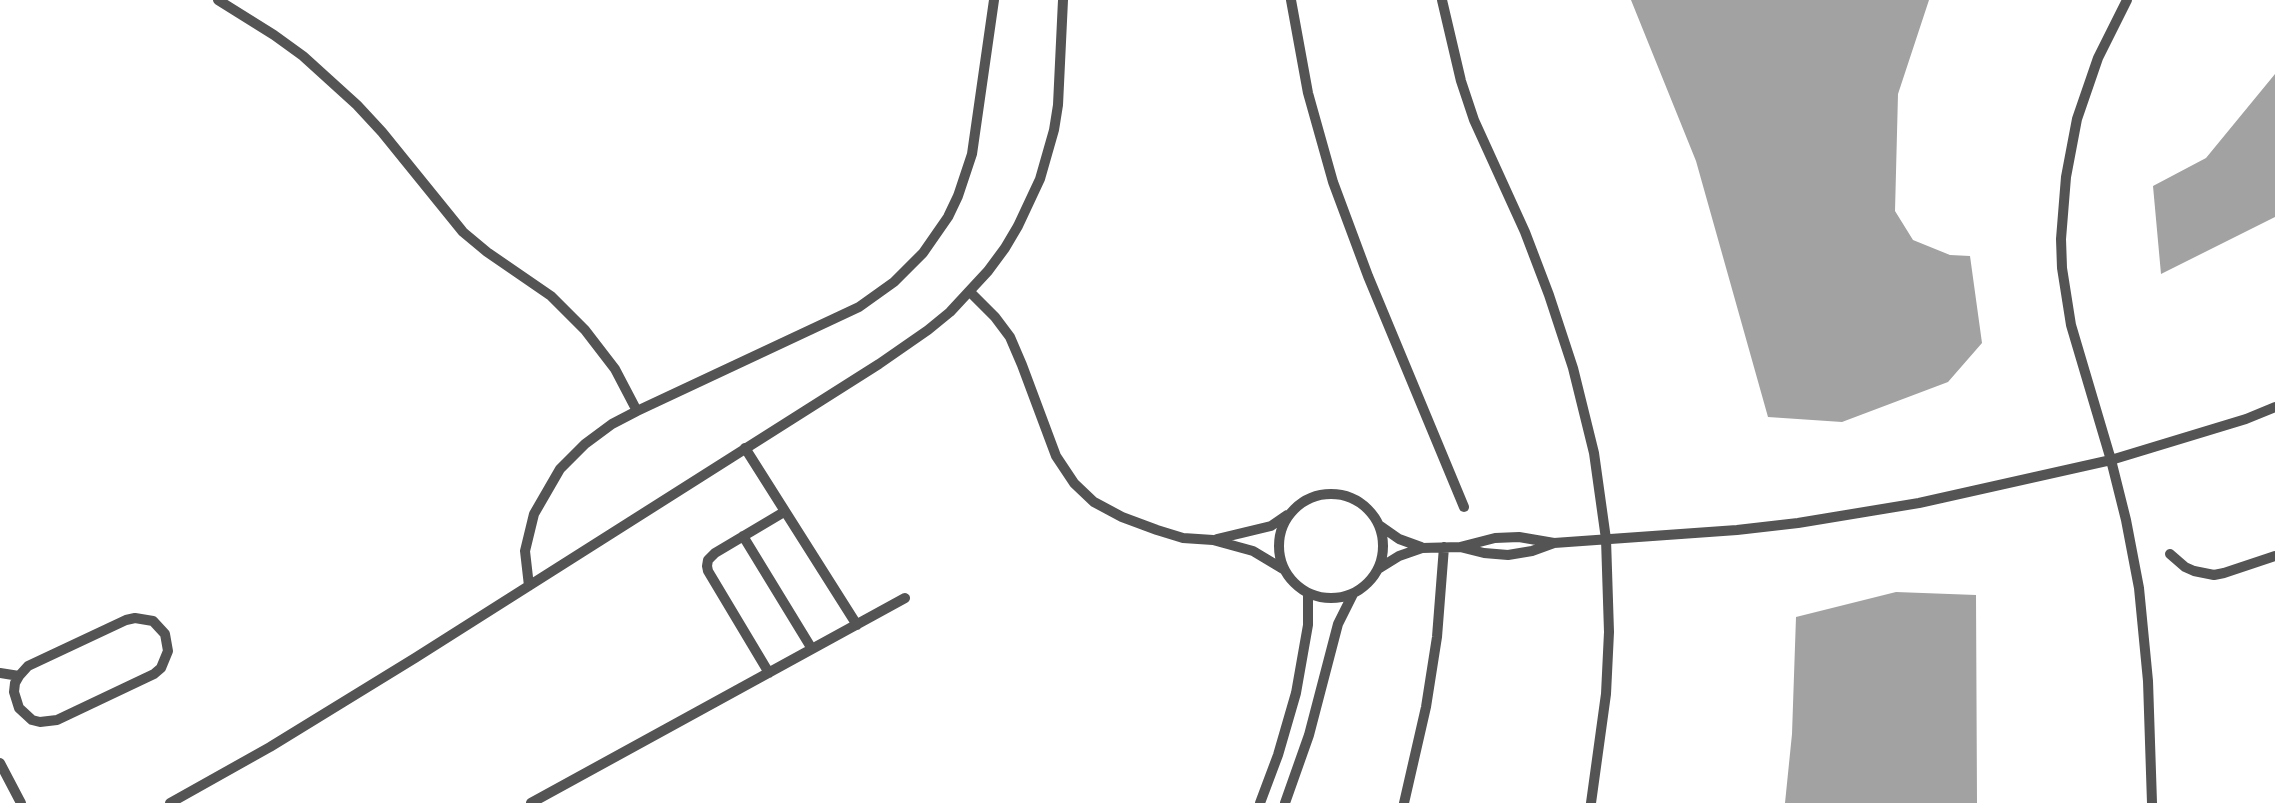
<!DOCTYPE html>
<style>
body{margin:0}
canvas{display:block;background:#fff}
</style>
<canvas width="2275" height="803"></canvas>
<script>
const g = document.querySelector('canvas').getContext('2d');
g.lineJoin = 'round';
function paint(path, color) { g.fillStyle = color; g.fill(path, 'evenodd'); }
const poly = rows => new Path2D(rows.map(r => 'M' + r).join(''));
function stroke(path, color, width, dash) { g.strokeStyle = color; g.lineWidth = width; g.lineCap = dash ? 'butt' : 'round'; g.setLineDash(dash || []); g.stroke(path); }
paint(poly([
 [1631,0,1929,0,1898,94,1895,211,1913,240,1950,255,1970,256,1982,343,1948,382,1842,422,1768,417,1696,161],
 [2275,74,2275,217,2161,274,2153,186,2206,158],
 [1896,592,1976,595,1977,803,1785,803,1792,734,1796,617]
]), '#a2a2a2');
stroke(poly([
 [745,448,857,625],
 [743,536,812,649],
 [135,618,153,621,165,634,168,651,161,668,154,674,57,720,40,722,32,720,19,708,14,692,15,683,19,676,28,666,126,620,135,618],
 [0,673,19,676],
 [769,673,708,571,707,566,708,560,715,553,784,512],
 [531,803,905,598]
]), '#545454', 10);
stroke(poly([
 [218,0,274,35,303,56,357,105,382,132,463,232,487,252,551,296,585,330,615,369,637,411],
 [1291,0,1308,93,1333,182,1368,276,1464,507],
 [1442,0,1461,81,1474,120,1525,232,1549,295,1573,368,1594,453,1606,539,1609,632,1606,694,1591,803],
 [2127,0,2098,58,2077,119,2066,177,2061,239,2062,268,2071,325,2111,460,2126,520,2139,588,2148,681,2152,803],
 [970,292,995,317,1010,337,1022,365,1056,456,1074,483,1094,502,1122,517,1157,530,1183,538,1213,540,1253,551,1283,569],
 '1279 546a52 52 0 1 1 104 0a52 52 0 1 1-104 0Z',
 [1379,525,1399,539,1421,547],
 [1217,539,1271,526,1287,515],
 [1460,547,1484,553,1508,555,1532,551,1554,543],
 [2170,554,2185,567,2194,571,2214,575,2224,573,2275,556],
 [1378,569,1399,556,1422,548,1460,547,1495,538,1519,537,1554,543,1737,530,1798,523,1919,503,2111,460,2246,419,2275,407],
 [529,586,525,551,534,514,560,469,585,444,612,424,637,411,859,307,894,282,923,253,948,217,958,196,972,154,994,0],
 [0,763,21,803],
 [170,803,270,747,415,658,879,364,928,330,950,312,988,271,1005,248,1018,226,1040,179,1054,130,1058,105,1063,0],
 [1260,803,1278,755,1296,693,1308,625,1308,593],
 [1285,803,1309,735,1338,624,1353,594],
 [1404,803,1426,707,1437,637,1444,547]
]), '#545454', 10);
</script>
